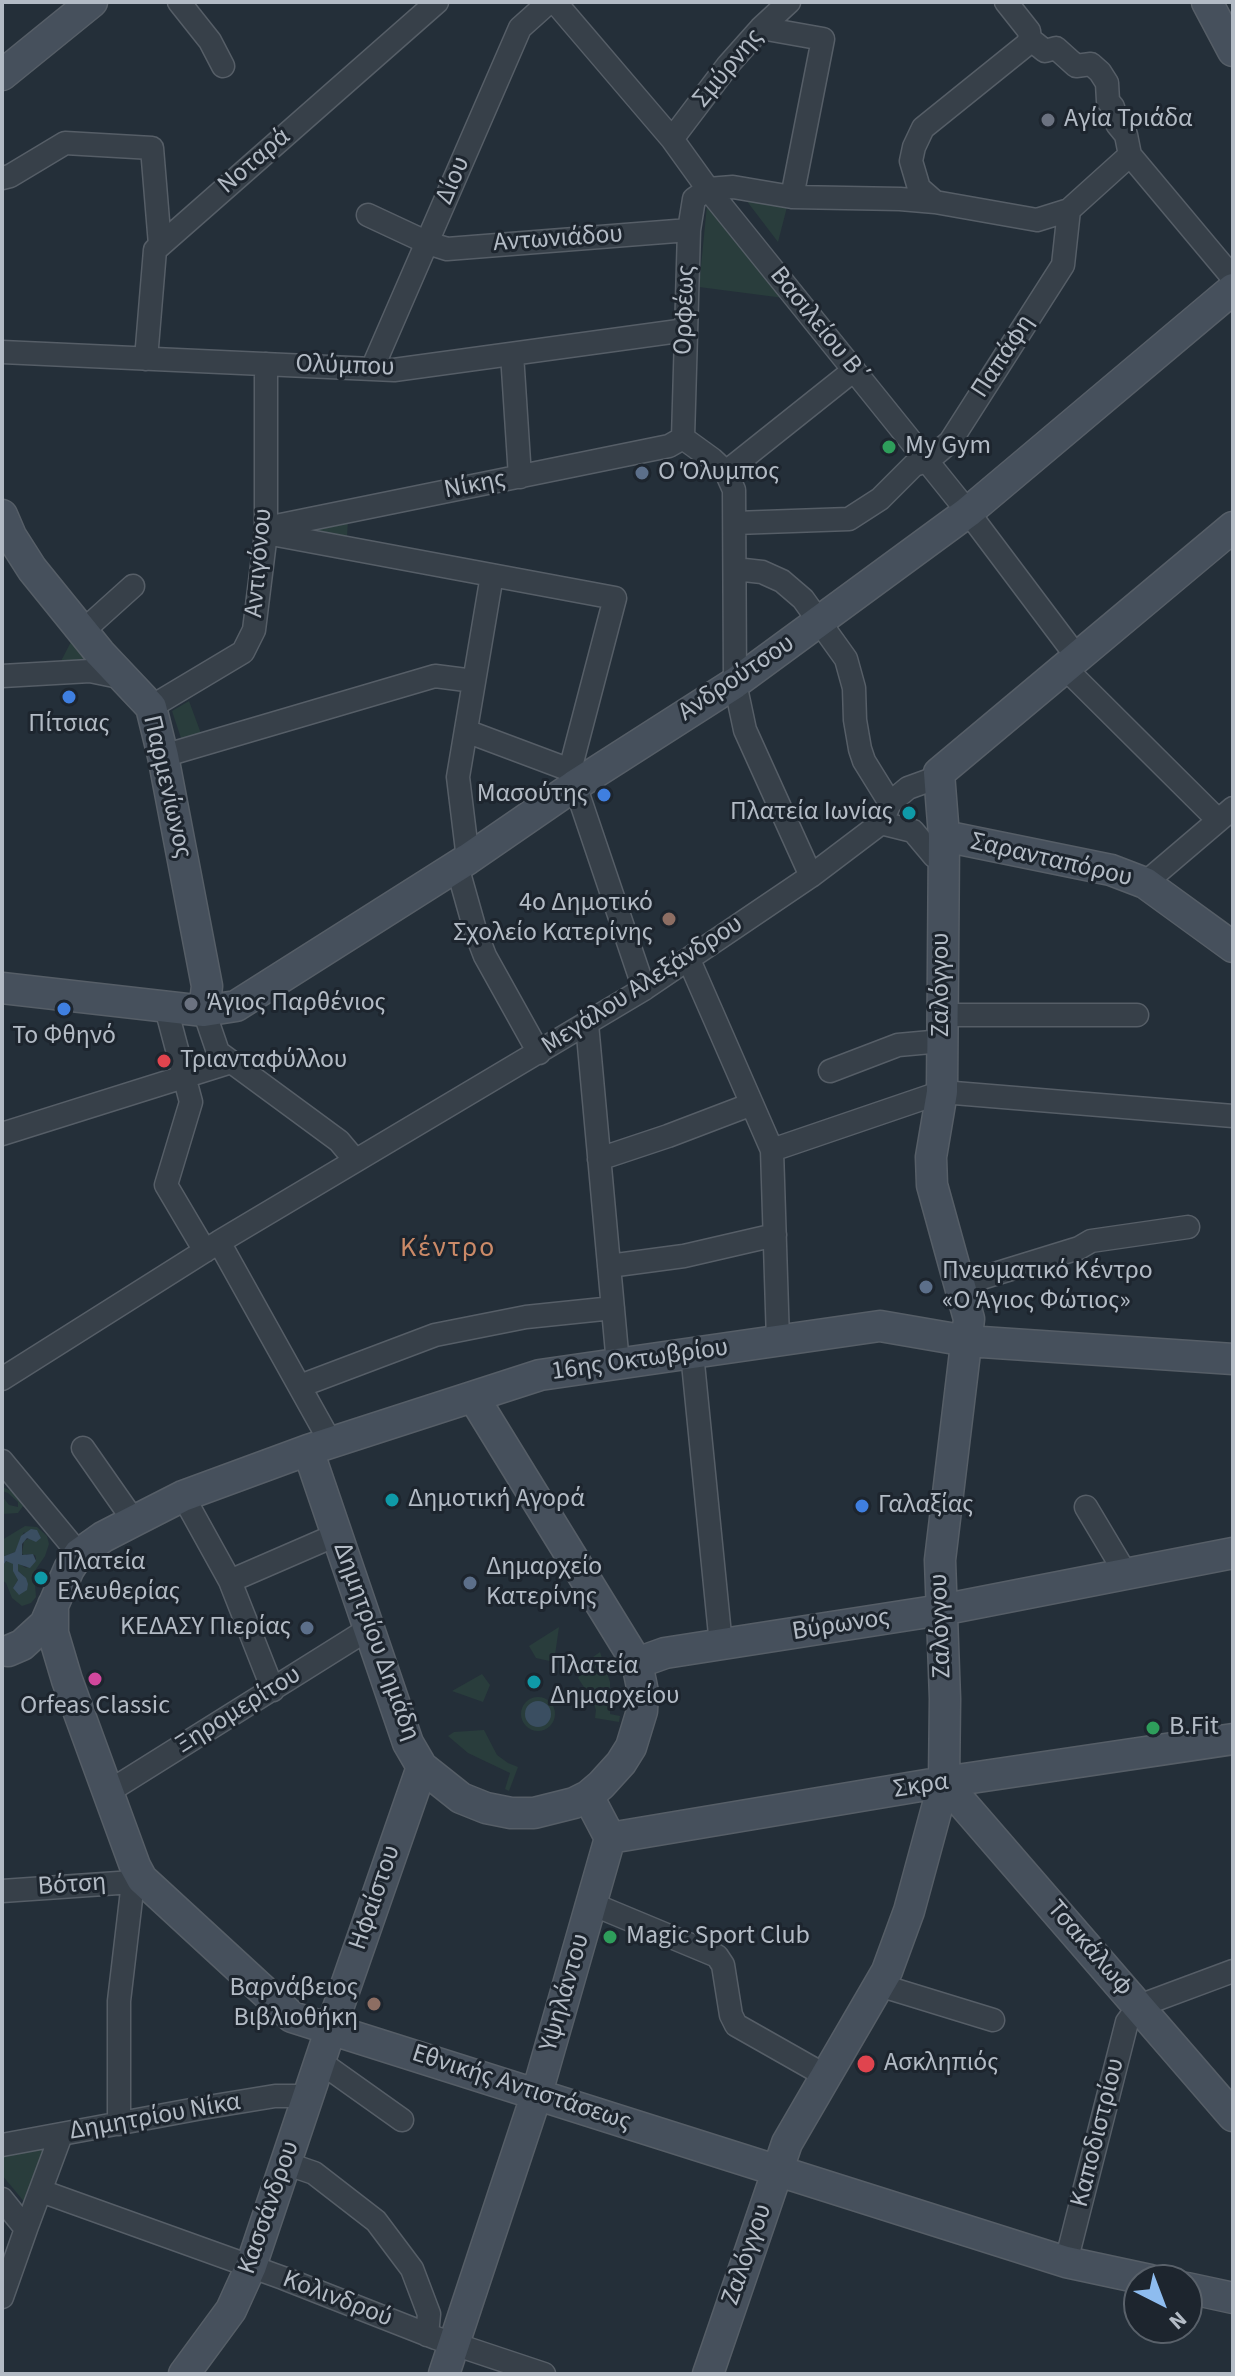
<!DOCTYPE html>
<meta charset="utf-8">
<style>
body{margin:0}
#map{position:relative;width:1235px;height:2376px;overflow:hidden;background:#242f39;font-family:"Source Sans 3",sans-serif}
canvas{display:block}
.frame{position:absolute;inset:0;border:4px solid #b3bbc5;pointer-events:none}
.north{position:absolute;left:1123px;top:2264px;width:80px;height:80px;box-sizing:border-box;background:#1d252e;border:2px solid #59616a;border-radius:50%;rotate:138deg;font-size:22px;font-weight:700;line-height:32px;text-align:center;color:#b3bbc5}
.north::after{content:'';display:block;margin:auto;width:28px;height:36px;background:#8ebcef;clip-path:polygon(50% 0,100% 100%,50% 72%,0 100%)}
</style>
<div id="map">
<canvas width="1235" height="2376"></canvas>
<div class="frame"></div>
<div class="north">N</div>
</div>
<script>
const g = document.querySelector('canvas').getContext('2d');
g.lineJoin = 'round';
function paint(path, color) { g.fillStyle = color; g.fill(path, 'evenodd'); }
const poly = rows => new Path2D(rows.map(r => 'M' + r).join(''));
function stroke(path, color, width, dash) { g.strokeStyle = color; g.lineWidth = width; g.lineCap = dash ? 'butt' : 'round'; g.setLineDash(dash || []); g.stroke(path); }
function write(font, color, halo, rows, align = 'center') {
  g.font = font + ' "Source Sans 3",sans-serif'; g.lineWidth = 6; g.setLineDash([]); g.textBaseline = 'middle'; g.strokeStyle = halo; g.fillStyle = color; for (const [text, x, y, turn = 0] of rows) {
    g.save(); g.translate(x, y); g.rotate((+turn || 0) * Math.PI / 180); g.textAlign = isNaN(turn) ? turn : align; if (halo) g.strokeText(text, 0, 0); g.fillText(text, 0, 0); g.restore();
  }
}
paint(poly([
 [746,200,787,207,778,242],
 [707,205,784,298,699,287],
 [348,519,347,537,301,529],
 [74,636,99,664,59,665],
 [189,701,203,739,183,744,172,711],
 [2,1487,17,1493,23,1502,23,1506,18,1513,2,1514,2,1496,9,1505,18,1507,18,1502,8,1493,2,1491],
 [25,1526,37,1527,47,1536,49,1544,45,1556,34,1572,36,1597,31,1603,22,1606,12,1598,6,1583,2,1580,3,1564,9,1560,13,1564,18,1580,13,1588,24,1576,18,1571,18,1563,26,1568,36,1561,36,1558,35,1555,27,1554,24,1556,22,1553,24,1541,30,1538,24,1532,15,1552,2,1557,2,1540],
 [559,1627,554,1662,536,1658,529,1646],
 [600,1652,610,1682,610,1714,620,1716,619,1722,595,1718,596,1710,593,1701,578,1678,593,1657],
 [482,1674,490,1685,483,1702,452,1691],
 '521 1714a17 17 0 1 1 34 0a17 17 0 1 1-34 0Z',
 [484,1730,497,1755,508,1763,518,1767,509,1791,505,1789,510,1773,468,1753,448,1736,454,1732],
 [47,2143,26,2204,2,2175,2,2154]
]), '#293d3c');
paint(poly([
 [31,1529,37,1530,41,1538,36,1542,27,1538,22,1544,22,1555,33,1554,36,1561,30,1568,18,1564,18,1571,26,1578,28,1584,27,1590,19,1595,13,1588,18,1580,13,1571,13,1564,6,1561,2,1567,2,1557,15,1552,21,1536],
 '525 1714a13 13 0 1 1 26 0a13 13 0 1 1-26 0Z'
]), '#3a4e61');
const street = poly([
 [179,2,210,41,223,66],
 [555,2,672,139,708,189,968,512,1077,657],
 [1006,2,1029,31,1030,39,1045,51,1056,48,1076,66,1091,64,1100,72,1107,83,1108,101,1113,107,1117,124,1126,135,1130,155,1233,278],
 [761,28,823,39,792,197],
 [1030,39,1026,45,923,128,914,147,911,161,919,188,935,202,1037,220,1069,210],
 [672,139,728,65,761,28,789,2],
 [2,178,10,176,65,143,152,148,160,245],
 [708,189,733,187,792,197,900,199,935,202],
 [368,215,428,243,447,249,689,230],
 [2,352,394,370,686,330],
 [512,354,520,477],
 [146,359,155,250,437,2],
 [372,369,520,28,549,2],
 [683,438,712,459,726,472,734,490,735,683,745,730,811,876],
 [683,438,689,230,694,199,708,189],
 [726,472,854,370],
 [735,523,849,519,880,499,914,465,927,461,950,442,1063,265,1069,210,1130,155],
 [266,528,669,446,683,438],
 [266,533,615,598,570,770,644,989],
 [735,569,762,572,782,581,803,599,846,659,854,688,855,720,860,749,864,761,890,803],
 [83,631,133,586],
 [1065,668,1218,820],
 [2,676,90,671,124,678],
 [151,707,243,652,254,630,266,533,266,364],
 [466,731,570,770],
 [163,756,435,676,474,681],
 [881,823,913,831,934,856,943,856],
 [468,859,458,777,492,575],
 [457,866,475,930,485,956,539,1053],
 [1145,883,1233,808],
 [689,960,772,1150,778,1341],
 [166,1008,191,1102,166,1185,205,1251],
 [204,1011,218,1052,339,1141,355,1160],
 [942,1015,1137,1015],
 [587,1024,618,1364],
 [830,1071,898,1045,942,1041],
 [2,1134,231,1062],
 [772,1150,942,1092,1233,1116],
 [599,1159,668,1136,752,1104],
 [219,1242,331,1443],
 [609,1266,684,1256,775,1235],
 [959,1285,1079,1248,1091,1241,1188,1227],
 [692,1353,721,1645],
 [2,1379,219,1242,644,989,811,876,881,823,890,803,908,788,930,780,939,773],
 [300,1386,435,1335,526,1317,613,1308],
 [83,1448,134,1521],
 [2,1461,79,1554],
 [183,1496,230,1581,273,1690],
 [1086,1507,1126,1574],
 [230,1581,336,1535],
 [108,1792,370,1628],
 [2,1891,133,1882,142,1879],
 [592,1904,717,1956,723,1965,731,2015,736,2025,826,2076],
 [879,1985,993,2020],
 [319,2061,402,2120],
 [119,2124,119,2001,133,1882],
 [2,2145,202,2108,275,2096,308,2096],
 [285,2163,314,2173,376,2221,412,2269,429,2314,427,2335],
 [41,2191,283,2278,436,2338,544,2374],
 [2,2199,26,2229,2,2297],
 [26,2229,61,2135],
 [1066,2262,1127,2022,1139,2006,1233,1971]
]);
const secondary = poly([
 [1207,2,1233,51],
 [2,75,92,2],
 [2,515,11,536,32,569,100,653,151,707,163,756,207,986,204,1011],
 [944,836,1111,870,1145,883,1233,947],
 [2,988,204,1011,236,1006,468,859,574,786,735,683,968,512,1233,289],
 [308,1450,408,1743,422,1767,461,1798,486,1808,511,1813,534,1813,574,1803,588,1796,601,1785,621,1763,631,1747,642,1711,643,1692,637,1663,474,1398],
 [53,1605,53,1633,67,1680,135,1866,142,1879,292,2017,1066,2262,1150,2280],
 [8,1651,22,1645,45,1624,69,1569,79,1554,103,1537,134,1521,183,1496,308,1450,540,1375,880,1326,967,1341,1233,1359],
 [637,1663,665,1653,941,1610,1233,1553],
 [944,1782,1233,2116],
 [610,1838,944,1782,1233,1739],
 [1187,2288,1233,2298],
 [184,2374,231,2310,251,2266,329,2034,422,1767],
 [444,2374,537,2093,610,1838,588,1796],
 [708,2374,787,2143,887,1971,909,1911,944,1782,945,1699,940,1560,969,1319,932,1185,931,1157,942,1092,944,836,939,773,1233,527]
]);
stroke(street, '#565e67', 25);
stroke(secondary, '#565e67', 33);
stroke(street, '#374049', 22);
stroke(secondary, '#46505c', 30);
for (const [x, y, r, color] of [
 [1048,120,8,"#6b7280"],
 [889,447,8,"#2e9e5b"],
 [642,473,8,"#5c6f8a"],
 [69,697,8,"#3f7fe0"],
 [604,795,8,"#3f7fe0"],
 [909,813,8,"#0f9aa8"],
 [669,919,8,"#8d6e63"],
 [191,1004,8,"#6b7280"],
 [64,1009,8,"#3f7fe0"],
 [164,1061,8,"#e0444e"],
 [926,1287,8,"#5c6f8a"],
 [392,1500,8,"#0f9aa8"],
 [862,1506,8,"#3f7fe0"],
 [41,1578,8,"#0f9aa8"],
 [470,1583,8,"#5c6f8a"],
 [307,1628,8,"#5c6f8a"],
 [95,1679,8,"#d1479c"],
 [534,1682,8,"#0f9aa8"],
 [1153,1728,8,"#2e9e5b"],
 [610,1937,8,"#2e9e5b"],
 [374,2004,8,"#8d6e63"],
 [866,2064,10,"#e0444e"]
]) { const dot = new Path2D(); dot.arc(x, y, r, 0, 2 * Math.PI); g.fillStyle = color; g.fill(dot); stroke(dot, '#1d252e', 3); }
write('26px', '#b3bbc5', '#1d252e', [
 ["Σμύρνης",729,69,-50],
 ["Νοταρά",255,162,-41],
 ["Δίου",454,181,-67],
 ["Αντωνιάδου",558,240,-4],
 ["Ορφέως",686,310,-88],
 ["Βασιλείου Β΄",819,327,51],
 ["Παπάφη",1004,357,-57],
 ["Ολύμπου",345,367,2],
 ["Νίκης",475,486,-11],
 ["Αντιγόνου",260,563,-85],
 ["Ανδρούτσου",737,679,-34],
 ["Παρμενίωνος",166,787,77],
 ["Σαρανταπόρου",1051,861,13],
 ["Ζαλόγγου",942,985,-90],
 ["Μεγάλου Αλεξάνδρου",643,986,-33],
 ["16ης Οκτωβρίου",640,1361,-8],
 ["Βύρωνος",841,1626,-9],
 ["Ζαλόγγου",942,1626,-92],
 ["Δημητρίου Δημάδη",375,1642,70],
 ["Ξηρομερίτου",239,1711,-32],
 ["Σκρα",921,1787,-9],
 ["Βότση",72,1886,-4],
 ["Ηφαίστου",376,1898,-71],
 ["Τσακάλωφ",1089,1949,49],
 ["Υψηλάντου",566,1993,-74],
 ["Εθνικής Αντιστάσεως",521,2089,18],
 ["Δημητρίου Νίκα",155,2118,-10],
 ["Καποδιστρίου",1099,2133,-76],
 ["Κασσάνδρου",270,2208,-71],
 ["Ζαλόγγου",748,2255,-71],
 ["Κολινδρού",337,2300,21]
]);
write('26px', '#b3bbc5', '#1d252e', [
 ["Αγία Τριάδα",1064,120],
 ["My Gym",905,447],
 ["Ο Όλυμπος",658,473],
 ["Πίτσιας",69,725,"center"],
 ["Μασούτης",588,795,"right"],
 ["Πλατεία Ιωνίας",893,813,"right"],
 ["4ο Δημοτικό",653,904,"right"],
 ["Σχολείο Κατερίνης",653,934,"right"],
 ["Άγιος Παρθένιος",207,1004],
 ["Το Φθηνό",64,1037,"center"],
 ["Τριανταφύλλου",180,1061],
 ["Πνευματικό Κέντρο",942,1272],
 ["«Ο Άγιος Φώτιος»",942,1302],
 ["Δημοτική Αγορά",408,1500],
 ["Γαλαξίας",878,1506],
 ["Πλατεία",57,1563],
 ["Ελευθερίας",57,1593],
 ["Δημαρχείο",486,1568],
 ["Κατερίνης",486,1598],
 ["ΚΕΔΑΣΥ Πιερίας",291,1628,"right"],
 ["Πλατεία",550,1667],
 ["Δημαρχείου",550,1697],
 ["Orfeas Classic",95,1707,"center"],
 ["B.Fit",1169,1728],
 ["Magic Sport Club",626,1937],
 ["Βαρνάβειος",358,1989,"right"],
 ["Βιβλιοθήκη",358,2019,"right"],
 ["Ασκληπιός",884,2064]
], 'left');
g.letterSpacing = '2px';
write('28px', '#cb8a68', '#1d252e', [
 ["Κέντρο",448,1250]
]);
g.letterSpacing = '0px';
</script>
